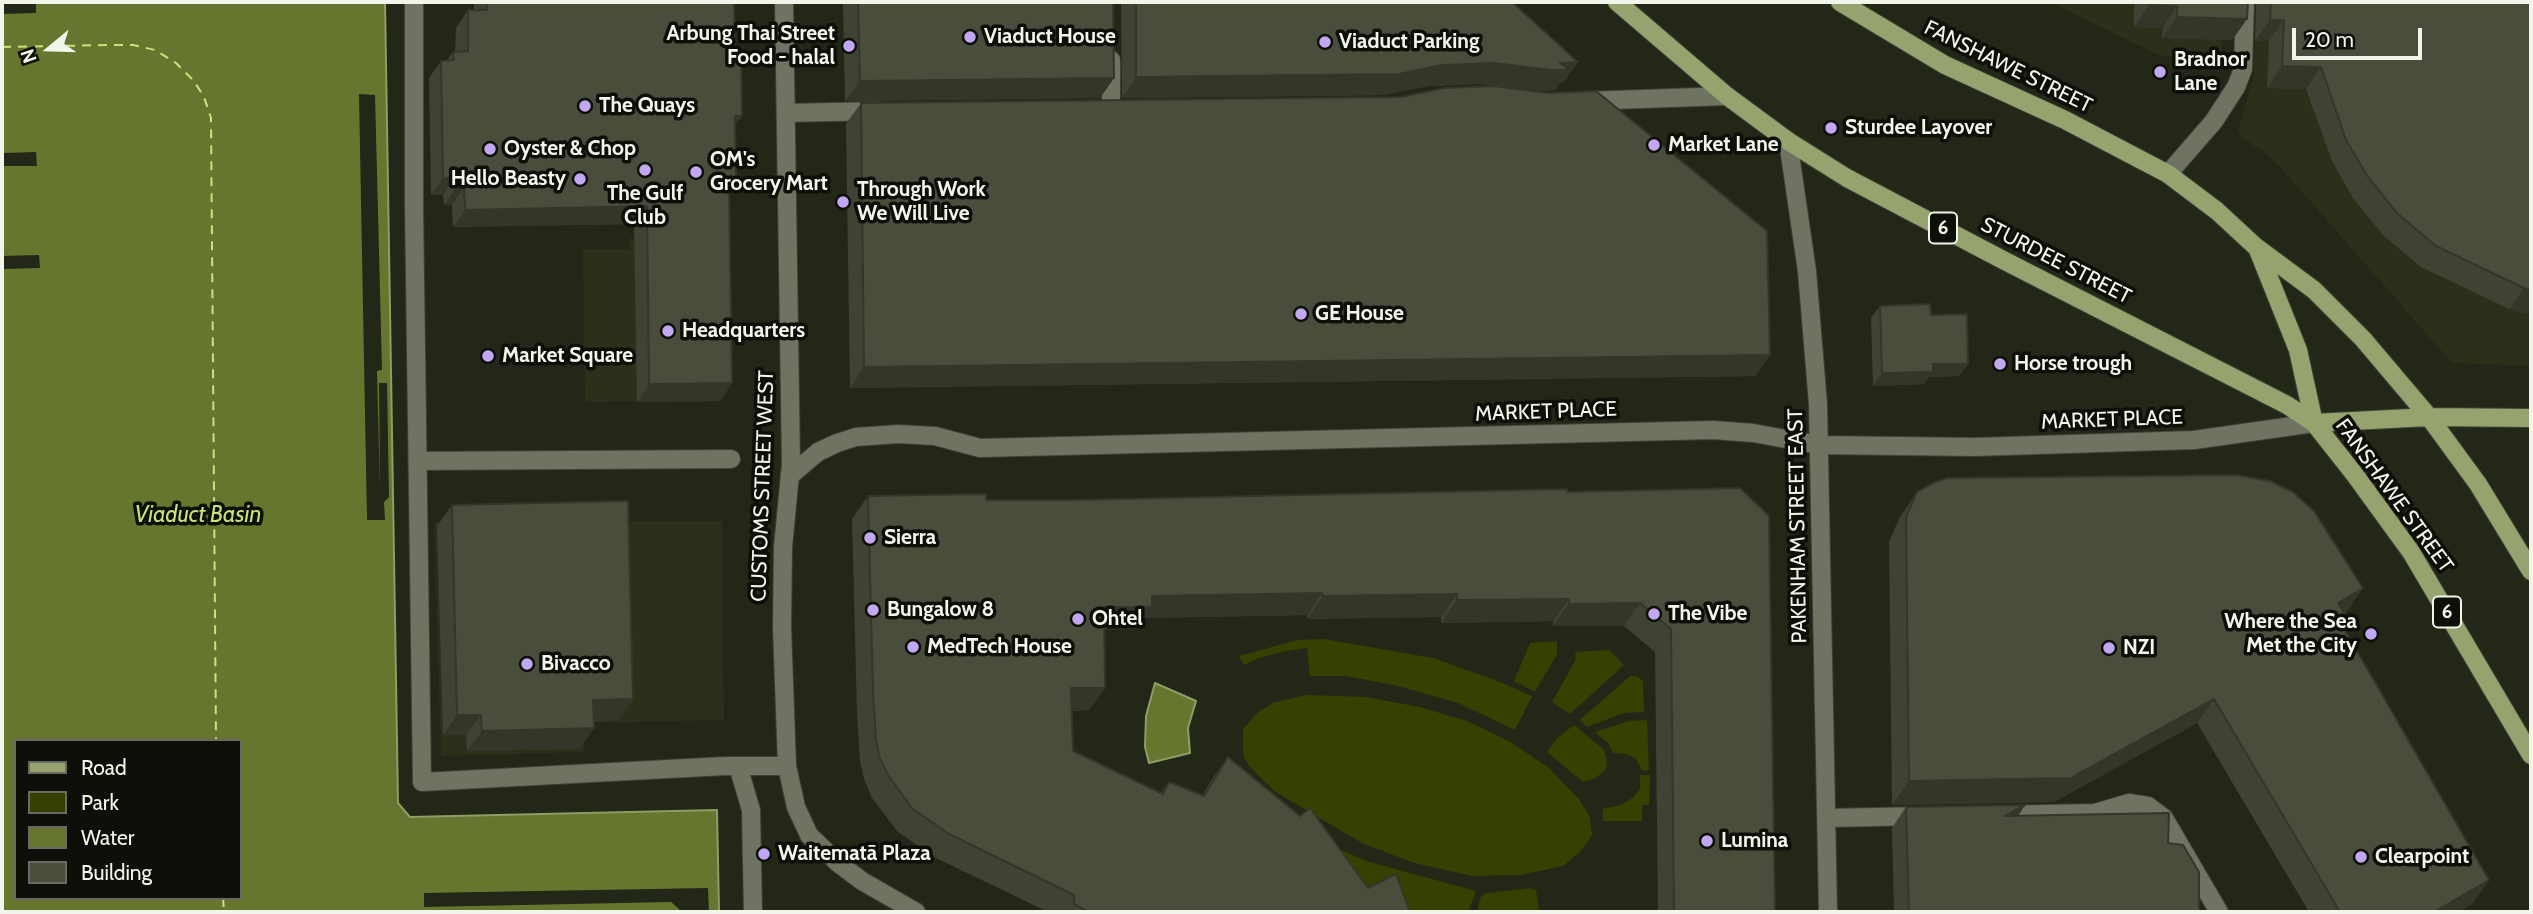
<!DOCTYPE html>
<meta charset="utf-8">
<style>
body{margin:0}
#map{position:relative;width:2533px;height:914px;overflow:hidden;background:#232717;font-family:Cabin,sans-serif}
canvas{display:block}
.frame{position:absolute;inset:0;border:4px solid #f2f5ea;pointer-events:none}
.legend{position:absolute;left:14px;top:739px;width:228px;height:161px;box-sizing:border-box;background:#0d0f08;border:2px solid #696b62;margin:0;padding:9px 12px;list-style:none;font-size:21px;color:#f2f5ea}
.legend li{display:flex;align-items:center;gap:14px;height:35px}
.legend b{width:35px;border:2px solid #696b62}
.north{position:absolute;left:14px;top:14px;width:70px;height:70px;-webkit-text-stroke:5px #0d0f08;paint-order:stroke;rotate:251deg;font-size:19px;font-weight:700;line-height:28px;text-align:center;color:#f2f5ea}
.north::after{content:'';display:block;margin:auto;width:24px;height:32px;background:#f2f5ea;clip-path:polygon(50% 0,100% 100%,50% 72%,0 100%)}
.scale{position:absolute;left:2292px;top:28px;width:130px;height:32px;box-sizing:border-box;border:4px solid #f2f5ea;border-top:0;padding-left:9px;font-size:21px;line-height:24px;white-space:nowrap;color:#f2f5ea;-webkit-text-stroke:5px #0d0f08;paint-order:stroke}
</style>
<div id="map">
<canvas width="2533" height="914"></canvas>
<div class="frame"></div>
<ul class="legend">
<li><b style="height:9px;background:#96a36e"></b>Road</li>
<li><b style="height:19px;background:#354001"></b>Park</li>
<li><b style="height:19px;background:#66762e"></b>Water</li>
<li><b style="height:19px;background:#494e3c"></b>Building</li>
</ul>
<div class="north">N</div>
<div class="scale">20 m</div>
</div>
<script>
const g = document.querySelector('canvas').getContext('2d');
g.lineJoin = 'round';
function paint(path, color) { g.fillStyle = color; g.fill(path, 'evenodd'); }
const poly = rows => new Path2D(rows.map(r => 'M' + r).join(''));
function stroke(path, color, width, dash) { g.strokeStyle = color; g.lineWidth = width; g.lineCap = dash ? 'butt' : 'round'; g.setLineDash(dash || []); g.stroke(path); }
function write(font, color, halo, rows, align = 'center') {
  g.font = font + ' Cabin,sans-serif'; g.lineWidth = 7; g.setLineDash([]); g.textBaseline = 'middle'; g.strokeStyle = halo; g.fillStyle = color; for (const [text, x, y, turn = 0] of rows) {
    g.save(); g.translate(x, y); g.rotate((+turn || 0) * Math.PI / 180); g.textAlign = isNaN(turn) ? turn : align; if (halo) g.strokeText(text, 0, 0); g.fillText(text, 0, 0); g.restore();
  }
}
paint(poly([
 [2051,2,2225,2,2221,66,2158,55],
 [2258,2,2531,2,2531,366,2452,363,2283,170,2263,151,2242,138,2238,129,2253,79],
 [717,236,720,401,585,402,583,249,630,249,630,238],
 [722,521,724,720,584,723,584,752,441,756,434,522]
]), '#2a3019');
paint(poly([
 [1324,639,1433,658,1500,682,1532,696,1515,730,1458,703,1398,686,1346,676,1310,676,1307,648,1285,651,1256,659,1244,665,1239,656,1297,640],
 [1557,641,1557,654,1535,692,1514,681,1530,643],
 [1609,650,1624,665,1570,714,1552,702,1576,659,1575,652],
 [1630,676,1637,676,1643,681,1644,712,1624,713,1587,727,1580,720],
 [1307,695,1366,697,1420,707,1467,721,1511,742,1550,769,1579,799,1590,817,1592,835,1581,851,1563,866,1521,875,1472,876,1414,863,1362,843,1274,791,1249,766,1243,754,1243,729,1258,712,1275,702],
 [1647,720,1649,770,1642,771,1636,759,1627,754,1613,753,1608,743,1595,732,1629,721],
 [1574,725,1604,750,1607,761,1606,769,1596,778,1583,782,1547,752,1557,738],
 [1640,775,1650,775,1649,805,1642,805,1642,821,1603,821,1603,809,1620,805,1634,797,1640,788],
 [1317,839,1366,861,1476,891,1468,912,1385,912],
 [1530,888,1536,890,1539,912,1477,912,1481,896,1487,893]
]), '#354001');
const water = poly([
 [2,2,385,2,398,803,410,817,717,810,719,912,2,912,2,2],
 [16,741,240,741,240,898,16,898,16,741],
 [1155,683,1196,701,1188,728,1190,753,1149,763,1145,747,1146,716,1155,683]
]);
paint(water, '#66762e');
stroke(water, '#909c66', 2);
paint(poly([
 [2,2,36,2,36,13,2,14],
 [359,94,375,95,382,370,377,371,380,489,379,383,387,383,389,497,384,502,385,520,367,520],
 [36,152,37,166,2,166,2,153],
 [39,255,40,268,2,269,2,256],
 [708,888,709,912,679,912,679,909,671,902,424,907,424,893]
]), '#232717');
stroke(poly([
 [2,47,111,45,133,45,155,50,176,63,194,81,204,97,211,118,216,741],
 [223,898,224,912]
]), '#cae27d', 2, [9, 7]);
const pedestrian = poly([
 [414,2,414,206,422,782,725,766,787,766],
 [418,461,731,459],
 [738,766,751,810,753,912]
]);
const minor = poly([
 [784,2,791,464,783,547,782,627,787,766,796,807,809,835,838,863,862,881,916,912],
 [1111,60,1111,109],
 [1584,101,1727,96],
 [786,113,878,111],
 [1788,141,1807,271,1818,404,1828,912],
 [2168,174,2214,121,2236,87,2243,69,2245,2],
 [791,475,818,452,837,443,856,437,898,434,935,436,980,448,1713,430,1753,433,1819,445,1975,447,2194,440,2314,423],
 [1995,815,2095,813,2129,803,2148,806,2164,818,2219,912],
 [1827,818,1922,816]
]);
const primary = poly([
 [1617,2,1727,96,1788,141,1847,178,2003,260,2287,405,2314,423],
 [1840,2,1945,65,2065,120,2168,174,2217,211,2256,247,2314,290,2363,339,2429,417,2478,484,2531,571],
 [2258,250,2298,350,2314,423,2355,475,2411,552,2531,755],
 [2314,423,2429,417,2531,418]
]);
stroke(pedestrian, '#3f4236', 20);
stroke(minor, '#3f4236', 20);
stroke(primary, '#3f4236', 20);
stroke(pedestrian, '#6e7461', 18);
stroke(minor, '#6e7461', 18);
stroke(primary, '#96a36e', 18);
paint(poly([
 [474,2,734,2,735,53,742,116,735,125,736,181,729,192,732,383,720,401,637,402,634,224,453,227,452,205,444,205,443,195,431,195,429,78,441,61,447,60,453,52,455,52,456,28,468,10,474,10],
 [843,2,1113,2,1114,78,1100,98,845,101],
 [1121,2,1512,2,1563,83,1560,83,1555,90,1536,91,1480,84,1428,86,1385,95,1122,98],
 [2134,2,2248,2,2247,19,2232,40,2162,38,2163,28,2134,27],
 [2256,2,2531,2,2531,315,2509,309,2421,267,2383,235,2353,198,2332,161,2306,89,2267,88,2269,41,2255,41],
 [861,103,1756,376,850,388,846,124],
 [1880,306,1931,315,1968,364,1959,376,1929,377,1924,384,1873,386,1871,318],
 [1740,488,1775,912,1658,912,1655,652,1624,626,1553,626,1553,621,1441,623,1441,617,1307,619,1307,615,1144,618,1136,629,1105,629,1105,688,1089,710,1072,711,1073,751,1161,793,1169,782,1202,796,1212,779,1228,757,1368,888,1410,912,1048,912,934,857,897,831,872,798,864,779,860,761,857,715,852,519,868,496,986,500,1075,500],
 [1917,492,2346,613,2344,614,2344,629,2489,880,2472,904,2458,912,2309,912,2197,723,2054,802,1892,805,1889,541,1900,517],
 [452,505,633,699,618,720,594,721,594,728,579,749,467,751,466,735,443,735,437,526],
 [2025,805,2018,816,2168,843,2199,912,1894,912,1892,828,1906,807]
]), '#3f4334');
paint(poly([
 [2149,5,2177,6,2163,28,2134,27],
 [2177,17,2247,19,2232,40,2162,38],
 [2270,20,2284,20,2269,41,2255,41],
 [1578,62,1563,83,1560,83,1555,90,1536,91,1480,84,1428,86,1385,95,1122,98,1136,77,1494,63],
 [2282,66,2321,67,2306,89,2267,88],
 [1114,78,1100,98,845,101,860,81],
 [735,116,742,116,729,133],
 [456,177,443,195,431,195,443,178],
 [736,181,724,199,729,182],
 [457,187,464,187,452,205,444,205],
 [647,206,634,224,453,227,465,210],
 [2524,288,2531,290,2531,315,2509,309],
 [1770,355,1756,376,850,388,864,367],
 [1933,364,1968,364,1959,376,1929,377,1924,384,1873,386,1882,373],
 [732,383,720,401,637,402,649,384],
 [2363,588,2346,613,2321,628,2338,603],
 [1322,593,1307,615,1144,618,1136,629,1089,630,1104,607,1152,596],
 [1457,594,1441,617,1307,619,1323,596],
 [1569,599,1553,621,1441,623,1457,600],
 [1640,603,1624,626,1553,626,1569,604],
 [1071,688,1105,688,1089,710,1056,711],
 [633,699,618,720,579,721,593,700],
 [2214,699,2197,723,2054,802,1892,805,1909,781],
 [457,715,481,715,466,735,443,735],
 [594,728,579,749,467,751,482,731],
 [2025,805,2011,826,2005,816],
 [2489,880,2472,904,2458,912,2434,912]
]), '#33372a');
const building = poly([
 [487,2,734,2,735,53,741,53,742,116,735,116,736,181,729,182,732,383,649,384,647,206,465,210,464,187,457,187,456,177,443,178,441,61,454,60,453,52,468,51,468,10,487,10,487,2],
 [858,2,1113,2,1114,78,860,81,858,2],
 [1136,2,1512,2,1578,62,1560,63,1569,70,1550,70,1494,63,1442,65,1399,74,1136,77,1136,2],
 [2149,2,2248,2,2247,19,2177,17,2177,6,2149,5,2149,2],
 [2271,2,2531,2,2531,290,2524,288,2436,246,2397,213,2368,177,2346,140,2321,67,2282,66,2284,20,2270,20,2271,2],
 [1494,86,1548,93,1596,91,1767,231,1770,355,864,367,861,103,1401,97,1445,88,1494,86],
 [1930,304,1931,315,1967,314,1968,364,1933,364,1933,372,1882,373,1880,306,1930,304],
 [2236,475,2270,481,2293,492,2314,511,2363,588,2338,603,2349,621,2342,625,2489,880,2434,912,2340,912,2214,699,2071,778,1909,781,1906,517,1917,492,1935,482,1947,478,2236,475],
 [1740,488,1769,516,1775,912,1674,912,1671,629,1640,603,1569,604,1569,599,1457,600,1457,594,1323,596,1322,593,1152,596,1152,607,1104,607,1105,688,1071,688,1073,751,1163,794,1169,782,1204,796,1228,757,1300,816,1310,808,1368,888,1396,874,1410,912,1089,912,1074,904,1074,895,949,834,912,808,888,775,879,756,876,739,873,692,868,496,986,494,986,500,1075,500,1567,489,1567,492,1740,488],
 [628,501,633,699,593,700,594,728,482,731,481,715,457,715,452,505,628,501],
 [2025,805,2005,816,2169,813,2168,843,2183,845,2199,872,2199,912,1909,912,1906,807,2025,805]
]);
paint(building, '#494e3c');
stroke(building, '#33372a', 2);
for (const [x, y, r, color] of [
 [970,37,7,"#c2a7f2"],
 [1325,42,7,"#c2a7f2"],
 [849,46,7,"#c2a7f2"],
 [2160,72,7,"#c2a7f2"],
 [585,106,7,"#c2a7f2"],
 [1831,128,7,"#c2a7f2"],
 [1654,145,7,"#c2a7f2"],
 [490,149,7,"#c2a7f2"],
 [645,170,7,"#c2a7f2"],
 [696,172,7,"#c2a7f2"],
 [580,179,7,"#c2a7f2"],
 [843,202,7,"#c2a7f2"],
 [1301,314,7,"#c2a7f2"],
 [668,331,7,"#c2a7f2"],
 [488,356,7,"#c2a7f2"],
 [2000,364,7,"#c2a7f2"],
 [870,538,7,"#c2a7f2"],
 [873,610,7,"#c2a7f2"],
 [1654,614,7,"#c2a7f2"],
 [1078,619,7,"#c2a7f2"],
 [2371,634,7,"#c2a7f2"],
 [913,647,7,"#c2a7f2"],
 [2109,648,7,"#c2a7f2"],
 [527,664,7,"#c2a7f2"],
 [1707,841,7,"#c2a7f2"],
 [764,854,7,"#c2a7f2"],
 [2361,857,7,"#c2a7f2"]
]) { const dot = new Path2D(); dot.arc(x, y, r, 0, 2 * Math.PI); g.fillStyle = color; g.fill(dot); stroke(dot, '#0d0f08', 2.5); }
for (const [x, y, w] of [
 [1943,228,28],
 [2447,612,28]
]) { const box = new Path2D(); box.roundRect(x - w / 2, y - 15.5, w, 31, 5); g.fillStyle = '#0d0f08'; g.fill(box); stroke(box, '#f2f5ea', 2); }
write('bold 19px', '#f2f5ea', null, [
 ["6",1943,228],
 ["6",2447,612]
]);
write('bold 21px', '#f2f5ea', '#0d0f08', [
 ["Arbung Thai Street",835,34,"right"],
 ["Food - halal",835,58,"right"],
 ["Viaduct House",984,37],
 ["Viaduct Parking",1339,42],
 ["Bradnor",2174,60],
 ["Lane",2174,84],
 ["The Quays",599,106],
 ["Sturdee Layover",1845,128],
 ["Market Lane",1668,145],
 ["Oyster & Chop",504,149],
 ["OM's",710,160],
 ["Grocery Mart",710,184],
 ["Hello Beasty",566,179,"right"],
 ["Through Work",857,190],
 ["We Will Live",857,214],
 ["The Gulf",645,194,"center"],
 ["Club",645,218,"center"],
 ["GE House",1315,314],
 ["Headquarters",682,331],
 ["Market Square",502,356],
 ["Horse trough",2014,364],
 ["Sierra",884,538],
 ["Bungalow 8",887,610],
 ["The Vibe",1668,614],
 ["Ohtel",1092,619],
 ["Where the Sea",2357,622,"right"],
 ["Met the City",2357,646,"right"],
 ["MedTech House",927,647],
 ["NZI",2123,648],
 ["Bivacco",541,664],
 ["Lumina",1721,841],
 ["Waitematā Plaza",778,854],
 ["Clearpoint",2375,857]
], 'left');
write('21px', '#f2f5ea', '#0d0f08', [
 ["FANSHAWE STREET",2008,67,26],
 ["STURDEE STREET",2056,261,27],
 ["MARKET PLACE",1546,412,-2],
 ["MARKET PLACE",2112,420,-2],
 ["CUSTOMS STREET WEST",763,486,-88],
 ["FANSHAWE STREET",2394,496,54],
 ["PAKENHAM STREET EAST",1798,526,-91]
]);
write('italic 23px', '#cae27d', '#0d0f08', [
 ["Viaduct Basin",198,515]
]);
</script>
